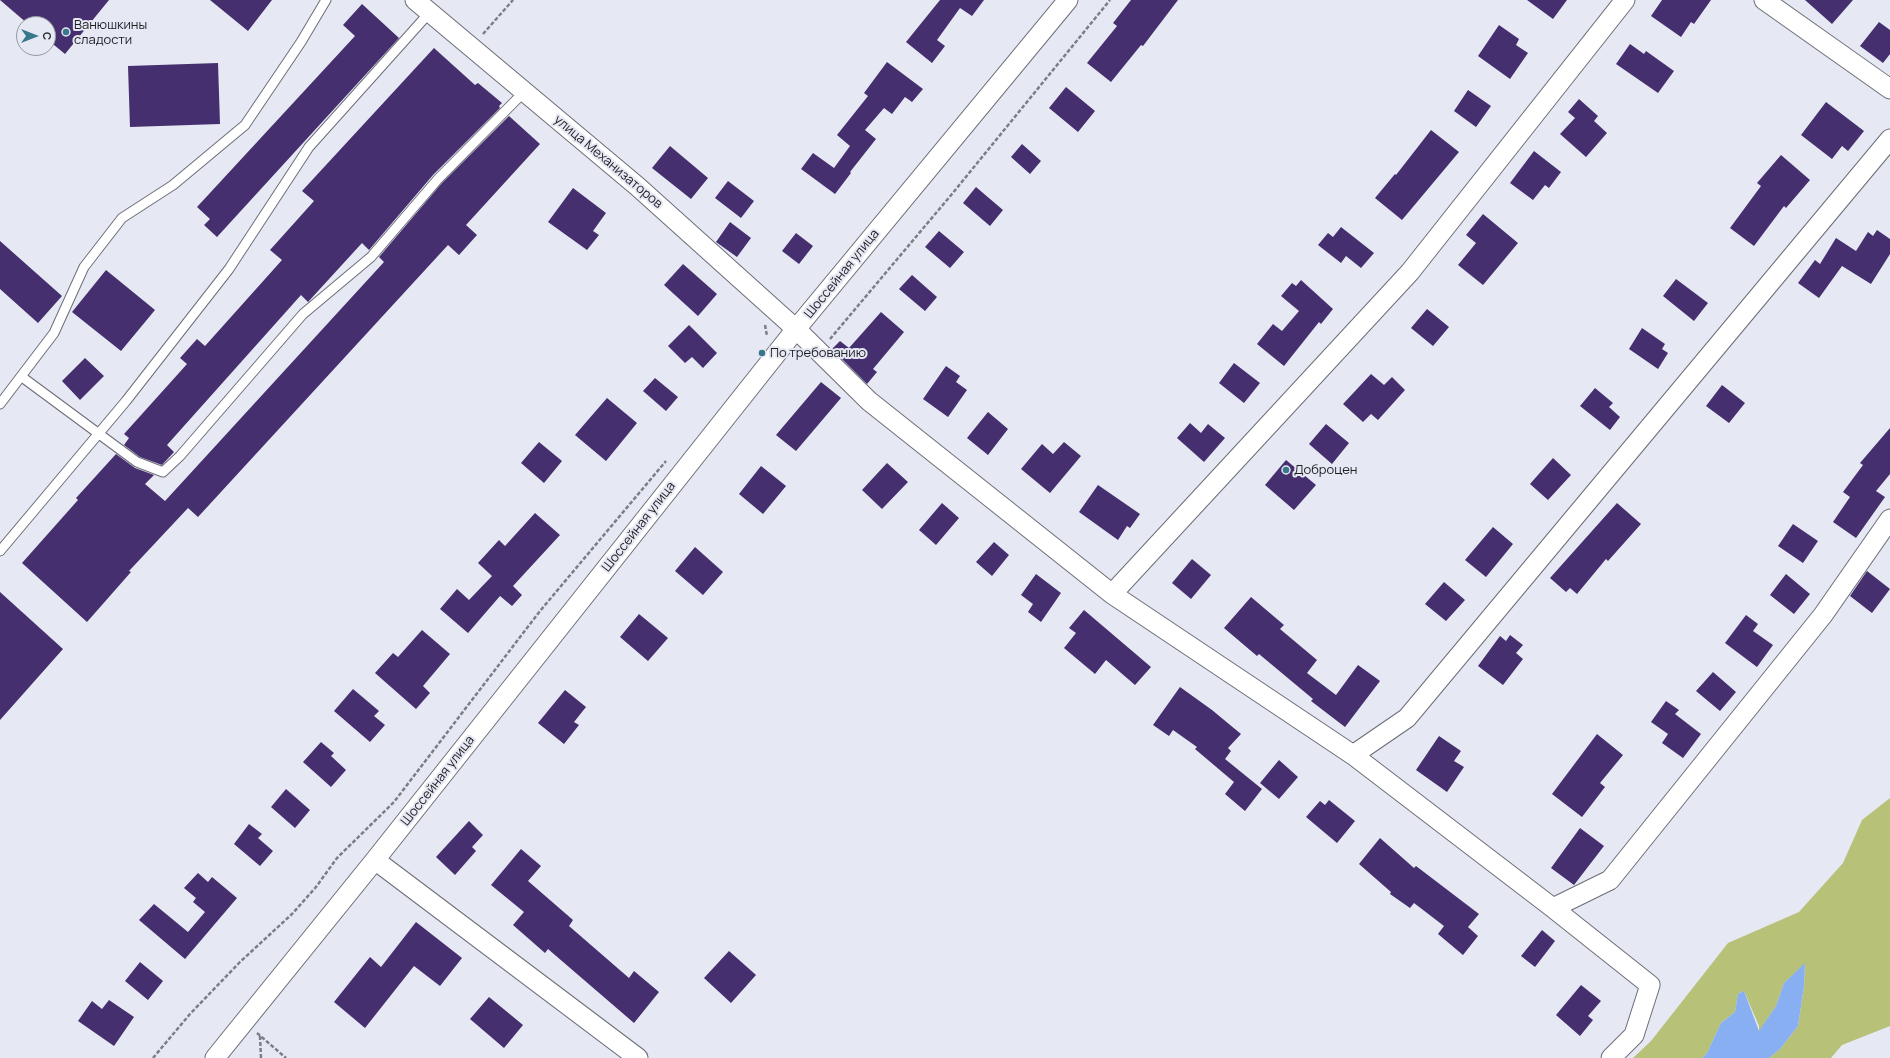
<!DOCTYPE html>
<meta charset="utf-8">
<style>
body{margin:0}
#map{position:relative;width:1890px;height:1058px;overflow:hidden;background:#e6e8f3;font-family:Manrope,sans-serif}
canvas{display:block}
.north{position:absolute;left:16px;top:16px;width:40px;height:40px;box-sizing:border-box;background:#e6e8f3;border:1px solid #9698a0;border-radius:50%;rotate:90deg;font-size:11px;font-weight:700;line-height:16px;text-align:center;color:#1e1f23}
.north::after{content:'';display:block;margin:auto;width:14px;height:18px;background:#39778d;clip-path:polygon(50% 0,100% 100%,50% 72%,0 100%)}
</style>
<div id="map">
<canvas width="1890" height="1058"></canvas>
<div class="north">С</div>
</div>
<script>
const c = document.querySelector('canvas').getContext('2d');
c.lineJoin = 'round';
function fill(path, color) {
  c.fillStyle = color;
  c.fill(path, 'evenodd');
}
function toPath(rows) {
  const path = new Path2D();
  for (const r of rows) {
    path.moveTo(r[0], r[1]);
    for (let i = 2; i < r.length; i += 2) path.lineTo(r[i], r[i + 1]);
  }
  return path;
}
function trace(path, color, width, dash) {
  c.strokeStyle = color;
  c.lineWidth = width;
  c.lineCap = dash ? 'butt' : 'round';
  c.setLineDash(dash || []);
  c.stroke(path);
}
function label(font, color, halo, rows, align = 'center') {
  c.font = font + ' Manrope,sans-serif';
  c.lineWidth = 4;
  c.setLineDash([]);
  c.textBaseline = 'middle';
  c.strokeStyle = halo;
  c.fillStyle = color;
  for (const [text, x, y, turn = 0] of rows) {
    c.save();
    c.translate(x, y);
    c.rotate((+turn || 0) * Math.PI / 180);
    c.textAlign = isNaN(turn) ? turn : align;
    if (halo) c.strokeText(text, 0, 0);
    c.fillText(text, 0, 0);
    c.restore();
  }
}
fill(toPath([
 [1890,798,1890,1026,1842,1045,1831,1058,1769,1058,1780,1049,1798,1026,1804,986,1805,964,1784,983,1776,1006,1759,1032,1759,1026,1744,991,1738,994,1735,1012,1721,1023,1707,1053,1702,1058,1633,1058,1651,1041,1728,943,1799,912,1843,863,1862,820]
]), '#b7c278');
fill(toPath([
 [1805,963,1804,986,1798,1026,1780,1049,1769,1058,1702,1058,1707,1053,1721,1023,1735,1012,1738,994,1744,991,1759,1031,1776,1006,1784,983]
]), '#87aff1');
fill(toPath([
 [0,0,109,0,65,54,48,40,48,24,28,24],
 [210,0,272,0,248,31],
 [940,0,984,0,972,16,960,8,937,40,945,46,932,63,906,42],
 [1131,0,1178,0,1143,46,1141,45,1111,82,1087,63,1117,26,1113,23],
 [1527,0,1567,0,1553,19],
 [1662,0,1711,0,1694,24,1691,22,1681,37,1651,16],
 [1805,0,1853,0,1832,24],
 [362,4,399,38,217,237,204,225,210,219,197,207,355,36,343,25],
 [1879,22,1890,30,1890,54,1883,63,1860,46],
 [1499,25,1519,39,1516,45,1528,53,1510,79,1478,56],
 [1630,44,1644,54,1646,51,1674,71,1658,93,1616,64],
 [434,48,475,85,478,83,502,103,499,106,500,108,433,175,369,250,362,243,308,302,301,295,167,445,174,452,162,465,140,457,124,445,129,438,124,434,187,364,180,358,197,339,205,346,282,260,270,250,314,201,302,191],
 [887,62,923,89,912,102,905,97,892,114,884,108,865,130,876,139,850,172,851,173,835,194,801,169,813,153,834,168,850,146,837,135,868,96,864,93],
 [218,63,220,124,130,127,128,66],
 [1066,87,1095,111,1078,132,1049,108],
 [1468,90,1491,106,1476,127,1454,111],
 [1579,99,1598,116,1594,121,1607,133,1586,157,1560,134,1575,118,1568,112],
 [1826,102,1864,131,1848,151,1842,146,1832,159,1801,135],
 [509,116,540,144,466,225,477,235,459,255,448,245,198,517,188,508,129,571,131,572,87,622,22,563,78,500,76,498,116,454,135,468,154,475,145,484,165,501,384,262,379,257,442,183],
 [1431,130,1459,152,1402,220,1375,198,1395,174,1396,175],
 [1022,144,1041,161,1030,174,1011,157],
 [670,146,708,178,691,199,652,168],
 [1534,151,1561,172,1549,188,1545,185,1533,200,1510,183],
 [1781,155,1810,180,1786,208,1784,206,1754,246,1730,228,1761,186,1757,183],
 [728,181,754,201,741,218,715,198],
 [976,187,1003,210,990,226,963,203],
 [573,188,606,213,593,231,599,235,587,250,548,222],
 [1483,214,1518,243,1483,285,1458,265,1476,243,1466,235],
 [730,222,751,238,737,257,716,242],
 [1341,227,1374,253,1361,268,1346,256,1341,263,1318,245,1328,233,1333,237],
 [1877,230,1890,239,1890,254,1871,284,1842,266,1819,298,1798,283,1815,260,1820,264,1836,238,1856,251,1868,232,1873,236],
 [939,231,964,252,950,268,925,247],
 [796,233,813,246,799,264,782,251],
 [0,241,62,296,38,323,0,289],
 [683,264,717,294,698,316,664,285],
 [106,270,155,310,121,351,72,312],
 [912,275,937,297,925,311,899,289],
 [1676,279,1708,303,1694,321,1663,296],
 [1301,280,1333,309,1321,324,1319,322,1284,366,1257,344,1273,324,1282,331,1299,311,1281,296,1292,283,1296,286],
 [1427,309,1449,327,1433,346,1411,328],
 [881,312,904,332,873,369,877,372,867,384,832,349,840,341,849,348],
 [689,325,717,353,703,368,692,357,685,363,668,346],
 [1642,328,1665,344,1662,349,1668,353,1658,369,1629,349],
 [85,358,104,376,80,400,62,381],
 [1234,363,1260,383,1244,403,1219,383],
 [946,366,960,376,956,382,967,390,948,417,923,399],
 [1371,374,1384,385,1392,377,1405,390,1378,420,1371,414,1363,422,1343,404],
 [655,378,678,397,666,411,643,391],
 [821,382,841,398,796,451,776,435],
 [1722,385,1745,403,1729,423,1706,406],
 [1595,388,1613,403,1609,407,1620,417,1610,430,1580,406],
 [607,398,637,423,606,461,575,435],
 [988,412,1008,429,988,455,967,438],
 [1190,423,1201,433,1208,424,1225,438,1204,462,1177,438],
 [1326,424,1349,443,1332,464,1309,444],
 [1890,428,1890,474,1876,491,1885,497,1856,538,1833,522,1850,497,1843,492,1863,465,1860,463],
 [539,442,562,461,544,483,521,463],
 [1064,442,1081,456,1050,493,1021,469,1042,444,1053,454],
 [1553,458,1571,475,1548,500,1530,484],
 [1286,460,1316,485,1294,510,1265,485],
 [887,463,908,482,882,509,862,490],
 [761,466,786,486,763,514,739,494],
 [1098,485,1140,514,1130,528,1127,526,1118,540,1079,512],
 [942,503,959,518,936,545,919,530],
 [1617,503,1641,524,1608,561,1606,559,1577,594,1570,588,1566,592,1550,578],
 [535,513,560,535,513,586,522,595,512,606,500,596,468,633,440,609,457,589,469,600,492,576,478,563,499,540,505,546],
 [1793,524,1818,541,1803,563,1778,546],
 [1493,527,1513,544,1486,577,1465,560],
 [994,542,1009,555,992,576,976,562],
 [695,547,723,572,703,595,675,571],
 [1192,559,1211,575,1191,599,1172,583],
 [1867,571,1890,589,1872,613,1850,596],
 [1036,574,1061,593,1041,622,1028,612,1033,604,1021,595],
 [1786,574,1810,594,1794,614,1770,595],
 [1444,582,1465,600,1446,621,1425,604],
 [0,592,63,649,0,720],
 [1251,597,1284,625,1280,629,1317,660,1307,673,1336,695,1358,665,1380,681,1345,727,1311,701,1313,699,1259,654,1257,656,1224,628],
 [1084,610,1151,667,1135,685,1106,660,1095,674,1064,648,1076,633,1069,628],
 [639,614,668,638,648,661,620,637],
 [1746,615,1758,624,1753,631,1773,645,1757,667,1725,643],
 [422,630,450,654,423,686,430,693,416,709,375,673,393,653,398,657],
 [1510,635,1523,645,1516,653,1523,659,1503,685,1478,666,1500,636,1506,641],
 [1713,672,1736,692,1720,711,1696,691],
 [1180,687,1212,710,1241,734,1228,748,1231,751,1225,759,1262,789,1245,811,1225,794,1234,782,1195,749,1197,747,1173,730,1169,736,1153,725],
 [353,689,379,711,374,716,385,725,370,742,334,711],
 [565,690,586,707,574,722,579,725,564,744,538,723],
 [1666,701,1679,710,1675,714,1701,734,1683,758,1662,743,1668,734,1651,722],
 [1597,734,1623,755,1600,783,1605,787,1582,817,1552,794],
 [1439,736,1461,751,1454,761,1464,767,1447,792,1416,770],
 [321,742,334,753,331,756,346,770,331,787,303,762],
 [1279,760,1298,777,1279,799,1260,783],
 [286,789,310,810,295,828,271,807],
 [1329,800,1355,821,1337,843,1306,817,1320,801,1325,805],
 [469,821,483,835,472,847,476,851,455,875,436,857],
 [249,824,262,834,258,838,273,851,260,866,234,844],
 [1580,828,1604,846,1574,885,1551,868],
 [1380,838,1414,868,1416,866,1479,914,1468,927,1478,936,1463,955,1438,934,1444,926,1414,903,1410,908,1390,894,1391,892,1359,864],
 [521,849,541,866,528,881,573,920,569,926,629,978,634,971,659,992,634,1023,548,949,545,953,513,925,524,912,491,885],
 [198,873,208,882,212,877,237,898,185,959,139,920,154,904,188,932,205,912,193,902,196,898,184,888],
 [416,922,462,958,440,986,414,966,365,1028,334,1002,370,957,381,967],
 [1542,930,1555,941,1535,967,1521,956],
 [729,951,756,975,731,1003,704,978],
 [140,962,163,981,148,1000,125,981],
 [1581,985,1601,1001,1588,1016,1593,1020,1580,1036,1556,1015],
 [489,997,523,1025,504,1048,470,1019],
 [109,1000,134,1017,114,1046,78,1021,92,1001,102,1009]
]), '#452f6e');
const service = toPath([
 [22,377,137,462,163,472,180,456,303,314,371,257,438,179,524,92],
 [0,404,54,333,84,267,122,218,173,185,245,125,301,42,326,0],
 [0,551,126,401,229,269,309,147,430,12]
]);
const minor = toPath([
 [415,0,637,186,796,329,869,401,1112,594,1353,755,1553,908,1650,985,1634,1035,1611,1058],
 [1764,0,1890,89],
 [1112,594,1410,272,1625,0],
 [1353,755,1407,718,1890,139],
 [375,860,638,1058],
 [1553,908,1610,880,1823,615,1890,519],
 [215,1058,375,860,796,329,1068,0]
]);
trace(service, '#6c6e77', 11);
trace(minor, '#6c6e77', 21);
trace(toPath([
 [483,34,513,0],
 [765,325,767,336],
 [830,339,952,194,1110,0],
 [257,1033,286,1058],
 [260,1036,261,1058],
 [153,1058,190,1014,240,962,292,914,316,887,337,858,394,802,540,611,666,461]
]), '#7c7e85', 2.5, [4, 2]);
trace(service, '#fff', 9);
trace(minor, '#fff', 19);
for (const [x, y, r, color] of [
 [66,32,4,"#39778d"],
 [762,353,4,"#39778d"],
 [1286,470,4,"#39778d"]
]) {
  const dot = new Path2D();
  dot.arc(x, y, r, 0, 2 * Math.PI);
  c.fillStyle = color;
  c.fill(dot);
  trace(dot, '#e6e8f3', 1.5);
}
label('13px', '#1e1f23', '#e6e8f3', [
 ["Ванюшкины",74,25],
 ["сладости",74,40],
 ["По требованию",770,353],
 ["Доброцен",1294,470]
], 'left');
label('13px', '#1e1f23', '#e6e8f3', [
 ["улица Механизаторов",608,162,40],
 ["Шоссейная улица",842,274,-51],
 ["Шоссейная улица",639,527,-52],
 ["Шоссейная улица",438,781,-52]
]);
</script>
